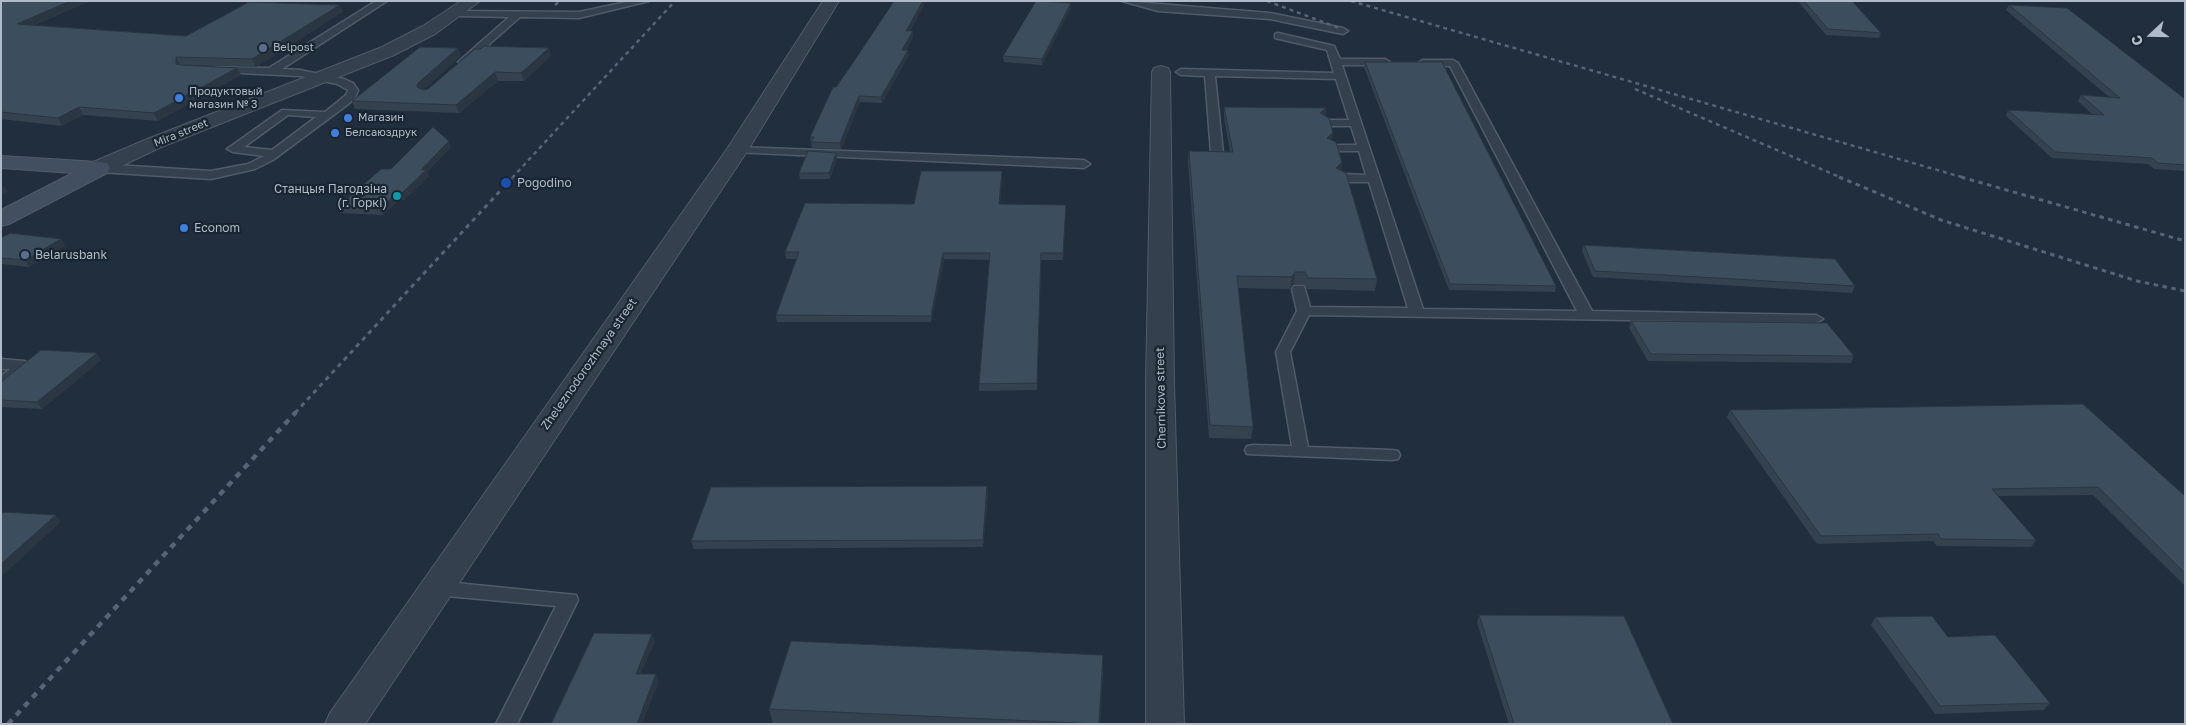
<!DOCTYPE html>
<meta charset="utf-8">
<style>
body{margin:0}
#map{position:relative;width:2186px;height:725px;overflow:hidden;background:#202e3e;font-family:"Golos Text",sans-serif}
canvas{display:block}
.frame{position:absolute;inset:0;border:2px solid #b0bbc9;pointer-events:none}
.north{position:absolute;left:2126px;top:10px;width:50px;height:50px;-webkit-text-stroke:4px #1a2532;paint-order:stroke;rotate:249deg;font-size:14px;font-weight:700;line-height:20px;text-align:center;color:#b0bbc9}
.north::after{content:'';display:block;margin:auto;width:18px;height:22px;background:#b0bbc9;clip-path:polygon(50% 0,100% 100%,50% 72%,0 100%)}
</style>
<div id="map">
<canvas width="2186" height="725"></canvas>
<div class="frame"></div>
<div class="north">С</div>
</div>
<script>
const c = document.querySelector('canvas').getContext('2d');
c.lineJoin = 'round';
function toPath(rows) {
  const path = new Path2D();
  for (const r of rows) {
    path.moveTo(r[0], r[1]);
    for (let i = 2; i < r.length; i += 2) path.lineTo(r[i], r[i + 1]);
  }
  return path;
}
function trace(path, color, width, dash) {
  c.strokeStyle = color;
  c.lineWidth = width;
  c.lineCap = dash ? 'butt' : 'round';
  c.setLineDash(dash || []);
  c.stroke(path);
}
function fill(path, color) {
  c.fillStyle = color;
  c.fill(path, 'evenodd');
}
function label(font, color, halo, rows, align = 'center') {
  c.font = font + ' "Golos Text",sans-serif';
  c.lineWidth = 4.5;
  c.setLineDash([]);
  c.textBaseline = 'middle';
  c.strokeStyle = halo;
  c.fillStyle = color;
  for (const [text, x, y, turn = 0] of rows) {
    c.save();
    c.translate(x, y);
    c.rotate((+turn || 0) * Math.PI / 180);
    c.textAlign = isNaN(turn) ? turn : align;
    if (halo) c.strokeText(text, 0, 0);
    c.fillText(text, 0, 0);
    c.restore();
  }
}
const lane = toPath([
 [376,1,387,1,282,69,300,70,344,79,353,83,358,90,355,98,347,105,273,160,255,169,211,179,99,172,93,168,99,164,211,171,248,164,264,156,233,152,227,149,282,110,325,112,346,95,348,90,337,84,300,76,219,72,214,69,215,67,269,68,376,1],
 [288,115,316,117,272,150,244,147,288,115],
 [631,1,649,1,579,18,520,17,467,64,463,65,458,62,509,17,457,16,452,13,454,11,579,12,631,1],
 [1122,1,1270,13,1343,28,1348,31,1343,34,1270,19,1158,11,1122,1],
 [1278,33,1334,46,1340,59,1385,59,1390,62,1385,65,1342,65,1423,309,1577,311,1450,66,1423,66,1418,63,1423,60,1453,60,1458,63,1592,311,1816,315,1823,319,1816,323,1309,315,1290,352,1308,447,1392,450,1398,451,1400,455,1398,459,1392,460,1247,454,1245,450,1247,446,1253,445,1292,446,1276,352,1297,311,1292,289,1294,286,1304,286,1310,307,1408,308,1369,182,1342,182,1336,178,1342,174,1366,175,1359,151,1333,151,1327,148,1333,145,1357,145,1351,126,1326,126,1320,123,1326,120,1349,120,1336,79,1215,76,1223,153,1217,156,1211,153,1205,76,1181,75,1176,72,1181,69,1334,73,1327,50,1275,38,1275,34,1278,33],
 [737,147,1084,160,1090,164,1084,168,733,152,731,150,737,147],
 [1,359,24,361,29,363,32,366,6,387,1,389,1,376,10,369,1,369,1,359],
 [436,581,576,595,578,600,517,724,496,724,556,606,436,595,429,593,427,588,429,583,436,581]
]);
const street = toPath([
 [461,1,480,1,435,34,394,55,159,148,107,173,99,174,91,173,88,168,91,163,145,140,382,47,423,26,461,1],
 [823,1,839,1,748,150,365,724,325,724,330,713,727,149,823,1],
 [1161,66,1168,68,1170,72,1174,383,1184,724,1146,724,1146,383,1152,72,1154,68,1161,66]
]);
const secondary = toPath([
 [1,156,99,162,107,163,110,168,107,173,9,224,1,226,1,210,73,173,1,168,1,156]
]);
trace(lane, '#505b68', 3);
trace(street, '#505b68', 2);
trace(secondary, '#505b68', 2);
fill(lane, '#34404e');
fill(street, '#34404e');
fill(secondary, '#424f61');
trace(toPath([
 [1267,1,1339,28],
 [1351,1,1965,178],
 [555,5,560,1],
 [1635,89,1842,178],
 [512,178,675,1]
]), '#566475', 2.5, [4, 4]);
trace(toPath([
 [1839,177,1941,220,2137,281,2185,291],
 [1961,177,2185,241],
 [295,413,513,177]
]), '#566475', 3, [4.5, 4.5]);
trace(toPath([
 [8,724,296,412]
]), '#566475', 4.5, [6, 6]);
fill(toPath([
 [1,1,90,1,35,25,186,36,343,12,256,67,180,65,237,68,241,75,158,121,83,115,62,126,1,119],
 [1798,1,1852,1,1881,33,1879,38,1826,35],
 [1071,3,1071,8,1042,65,1004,62,1003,56],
 [924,5,910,31,913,36,906,50,909,55,882,103,860,102,841,149,812,148,810,137],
 [2009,5,2185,99,2185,171,2154,169,2148,164,2052,158,2006,116,2008,110,2093,115,2078,101,2081,95,2109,97,2006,10],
 [458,48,461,56,423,90,549,48,551,56,524,81,498,81,459,113,355,109,352,101],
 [1365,62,1556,286,1555,292,1449,290,1364,67],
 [1224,107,1326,108,1325,116,1332,141,1342,162,1341,171,1377,279,1375,291,1307,289,1304,284,1294,284,1290,289,1238,288,1253,427,1251,439,1209,438,1188,162,1189,151,1230,152,1224,117],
 [451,147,427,172,429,176,404,200,399,200,383,215,341,213,338,207,391,169],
 [837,159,830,179,800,179,799,173],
 [1002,177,1000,204,1066,205,1063,260,1041,260,1037,390,979,391,979,384,990,260,944,259,931,322,777,322,776,315,797,259,786,259,785,252,914,204],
 [1,238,61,239,65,246,29,267,1,264],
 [1584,245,1855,286,1852,293,1593,277,1582,251],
 [1631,321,1854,356,1851,363,1648,361,1629,328],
 [101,360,42,409,1,407,1,382],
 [1730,410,2185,496,2185,586,2093,495,1998,496,2036,540,2031,547,1937,546,1933,541,1817,544,1727,417],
 [988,493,983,547,694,549,691,541],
 [1479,615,1673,724,1509,724,1477,623],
 [1875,617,1948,637,2050,703,2044,710,1935,714,1871,625],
 [1103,670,1100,724,773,724,769,709]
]), '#344250');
fill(toPath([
 [70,1,90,1,21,31,17,24],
 [923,1,924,1,924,5,907,36,906,31],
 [1071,3,1071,8,1042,65,1042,59],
 [340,5,343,12,256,67,252,59],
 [913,31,913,36,903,55,902,50],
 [458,48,461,56,420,93,417,87,417,84],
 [549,48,551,56,524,81,521,73],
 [908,50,909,55,882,103,881,97],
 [176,57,180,65,176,64],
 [237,68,241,75,158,121,154,113],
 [495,72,498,81,459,113,456,105],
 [859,96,860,102,841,149,840,143],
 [79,107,83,115,62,126,58,118],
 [1326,108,1325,118,1320,113],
 [1333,133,1332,143,1327,138],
 [449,141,451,147,427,172,429,176,404,200,401,194,421,170],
 [836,153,837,159,830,179,829,173],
 [1342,162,1341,173,1336,168],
 [1002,171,1002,177,999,211,999,204],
 [4,186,8,192,1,195,1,187],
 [396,194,399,200,383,215,381,208],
 [61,239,65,246,29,267,25,260],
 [943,253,944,259,931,322,931,316],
 [1295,272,1294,284,1290,289,1292,277],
 [97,353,101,360,42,409,37,402],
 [987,486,988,493,983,547,983,540],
 [56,515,61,522,1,577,1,564],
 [652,634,655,642,638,681,636,674],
 [1103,655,1100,724,1099,724],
 [656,674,659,682,642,724,637,724]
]), '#2a3641');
const building = toPath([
 [1,1,70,1,17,24,186,36,249,2,340,5,252,59,176,57,176,64,181,65,237,68,154,113,79,107,58,118,1,112,1,1],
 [894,1,923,1,906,31,913,31,902,50,908,50,881,97,859,96,840,143,811,142,814,137,810,137,833,87,836,87,848,70,894,1],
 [1036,1,1071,3,1042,59,1003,56,1036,1],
 [1804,1,1852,1,1881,33,1828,29,1804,1],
 [2009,5,2067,8,2185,99,2185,165,2158,163,2152,158,2055,152,2008,110,2104,115,2081,95,2120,98,2009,5],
 [484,46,549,48,521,73,495,72,456,105,352,101,420,47,458,48,417,84,417,87,423,90,428,89,475,49,481,49,484,46],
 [1365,62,1442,62,1556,286,1450,284,1365,62],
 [1224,107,1326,108,1320,113,1329,118,1333,133,1327,138,1336,142,1342,162,1336,168,1346,173,1377,279,1308,278,1305,272,1295,272,1292,277,1237,276,1253,427,1210,425,1189,151,1233,152,1224,107],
 [433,127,449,141,421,170,426,170,401,194,396,194,381,208,338,207,381,169,391,169,433,127],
 [808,151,836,153,829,173,799,173,808,151],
 [921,171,1002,171,999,204,1066,205,1063,253,1041,253,1037,383,979,384,990,253,943,253,931,316,776,315,799,252,785,252,805,203,914,204,921,171],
 [10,233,61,239,25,260,1,258,1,238,10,233],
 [1584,245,1835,259,1855,286,1595,271,1584,245],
 [1631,321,1827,323,1854,356,1651,354,1631,321],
 [41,350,97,353,37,402,1,400,1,382,41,350],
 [2083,404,2185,496,2185,573,2098,487,1992,489,2036,540,1941,539,1938,534,1821,536,1730,410,2083,404],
 [987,486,983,540,691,541,711,487,987,486],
 [4,512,56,515,1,564,1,514,4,512],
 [1479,615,1624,616,1673,724,1514,724,1479,615],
 [1932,616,1948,637,1995,635,2050,703,1940,706,1875,617,1932,616],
 [594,633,652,634,636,674,656,674,637,724,551,724,594,633],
 [791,641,1103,655,1099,724,769,709,791,641]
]);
fill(building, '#3c4d5d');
trace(building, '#2a3641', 1);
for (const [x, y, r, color] of [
 [263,48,5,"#5c6f8a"],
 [179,98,5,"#3f7fe0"],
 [348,118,5,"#3f7fe0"],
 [335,133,5,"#3f7fe0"],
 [506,183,6,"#1a4fb4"],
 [397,196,5,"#0f9aa8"],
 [184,228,5,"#3f7fe0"],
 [25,255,5,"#5c6f8a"]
]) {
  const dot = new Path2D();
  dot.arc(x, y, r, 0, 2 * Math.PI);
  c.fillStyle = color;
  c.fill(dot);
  trace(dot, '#1a2532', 2);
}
label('11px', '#b0bbc9', '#1a2532', [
 ["Belpost",273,48],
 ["Продуктовый",189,92],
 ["магазин № 3",189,105],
 ["Магазин",358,118],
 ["Белсаюздрук",345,133]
], 'left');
label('11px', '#b0bbc9', '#1a2532', [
 ["Mira street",181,133,-22]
]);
label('12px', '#b0bbc9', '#1a2532', [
 ["Pogodino",517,183],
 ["Станцыя Пагодзіна",387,189,"right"],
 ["(г. Горкі)",387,203,"right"],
 ["Econom",194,228],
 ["Belarusbank",35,255]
], 'left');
label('12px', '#b0bbc9', '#1a2532', [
 ["Zheleznodorozhnaya street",589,364,-55],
 ["Chernikova street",1161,398,-91]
]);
</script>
